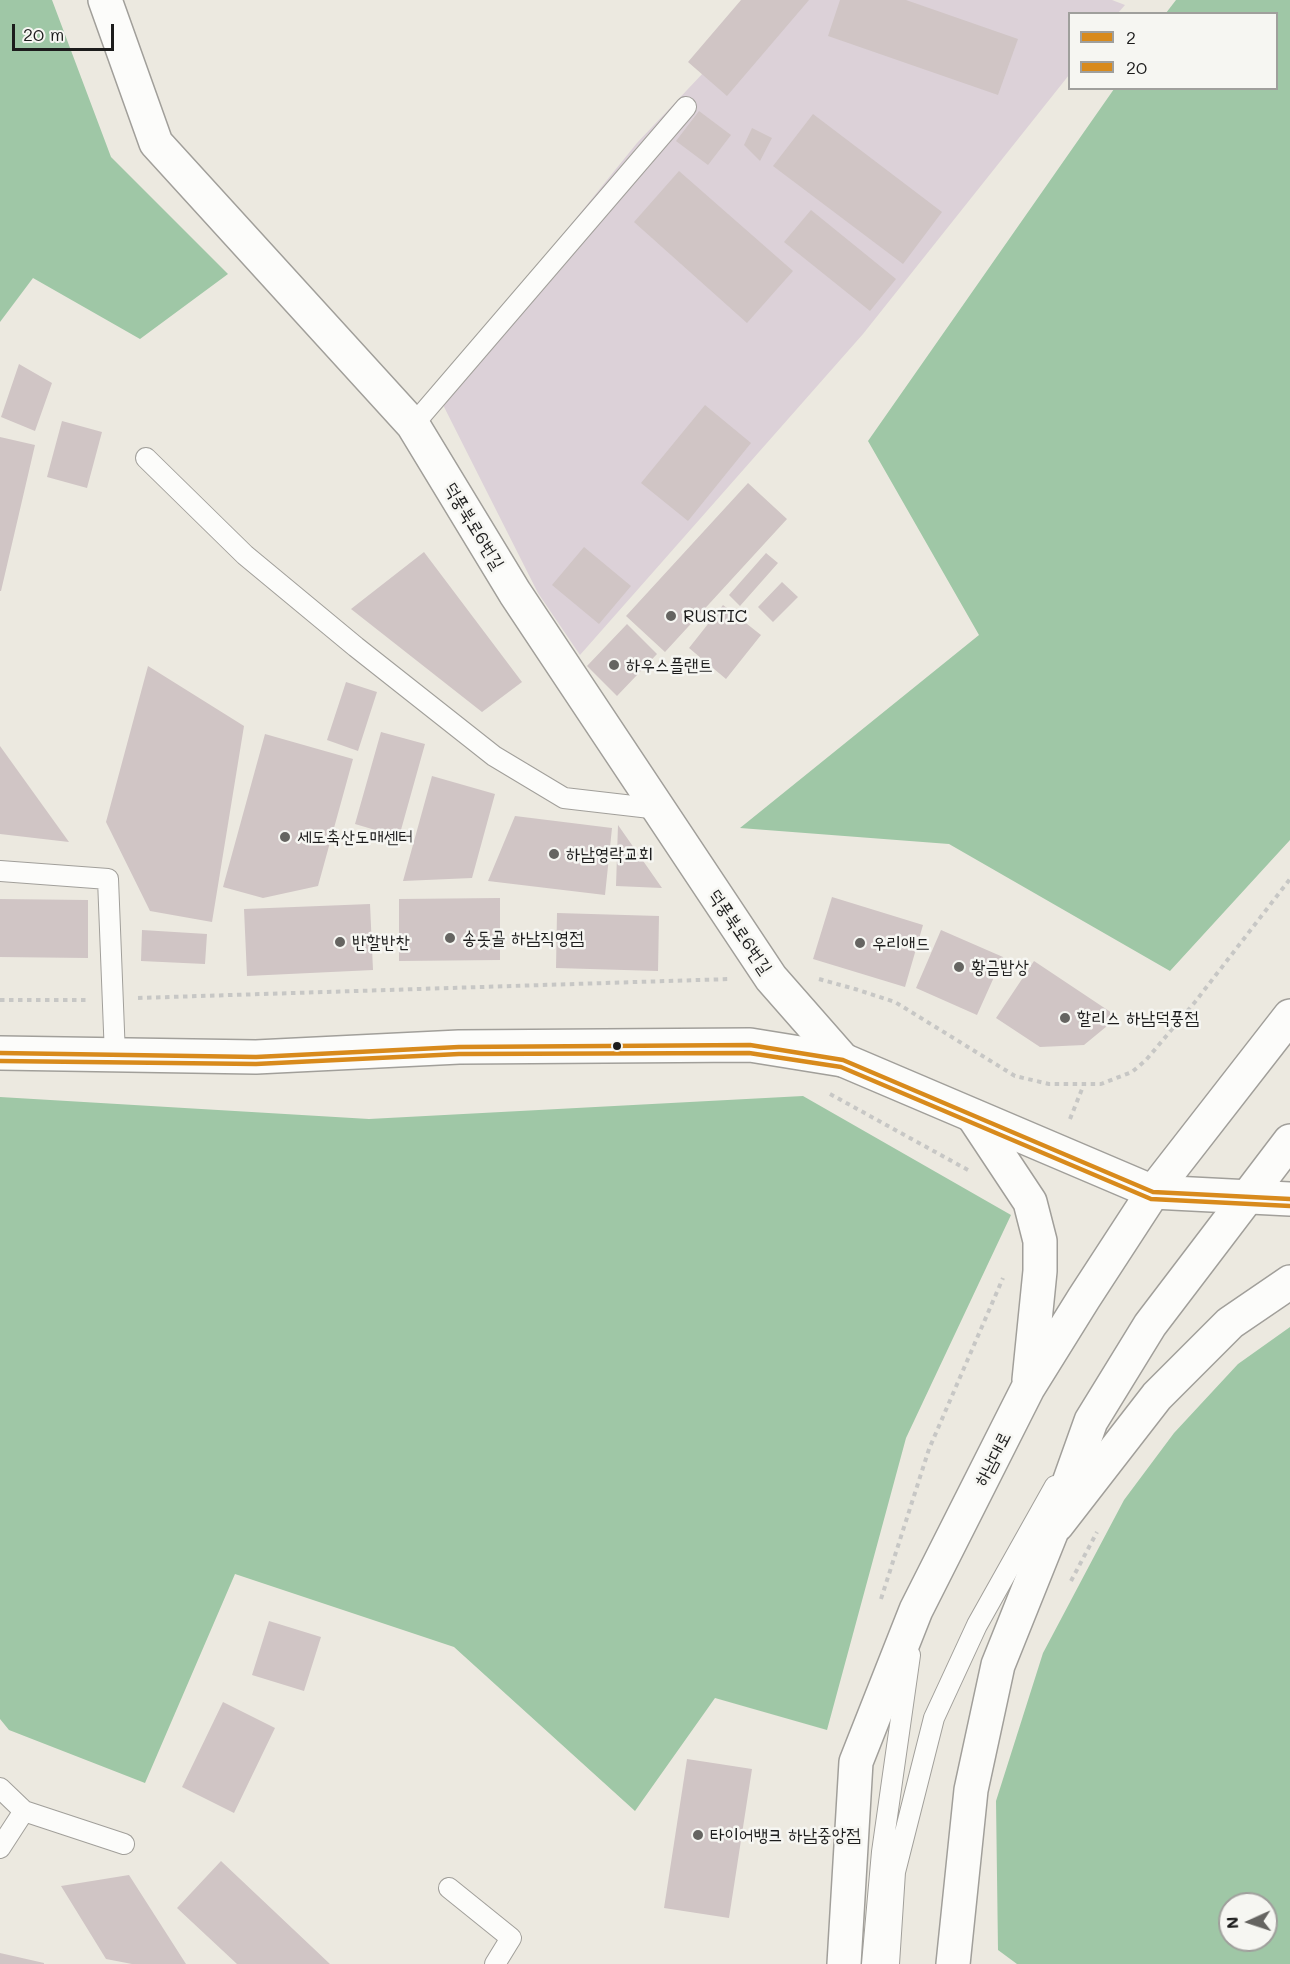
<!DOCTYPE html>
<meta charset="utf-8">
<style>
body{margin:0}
#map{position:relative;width:1290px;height:1964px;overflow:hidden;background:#ece9e0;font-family:Mali,sans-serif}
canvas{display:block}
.legend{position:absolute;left:1068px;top:12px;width:210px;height:78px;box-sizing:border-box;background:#f6f6f2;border:2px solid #9f9f9c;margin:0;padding:8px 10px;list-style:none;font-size:18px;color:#1c1c1c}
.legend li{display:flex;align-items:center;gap:12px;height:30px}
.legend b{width:30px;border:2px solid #9f9f9c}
.north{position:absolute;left:1218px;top:1892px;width:60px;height:60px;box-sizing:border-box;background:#f6f6f2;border:2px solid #9f9f9c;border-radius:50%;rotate:267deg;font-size:16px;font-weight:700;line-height:24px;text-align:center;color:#1c1c1c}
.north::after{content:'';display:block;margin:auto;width:21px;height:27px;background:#656461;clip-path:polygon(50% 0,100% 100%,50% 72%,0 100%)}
.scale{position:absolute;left:12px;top:24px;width:102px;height:27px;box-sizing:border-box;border:3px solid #1c1c1c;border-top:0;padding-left:8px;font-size:18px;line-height:21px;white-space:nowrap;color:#1c1c1c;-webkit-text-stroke:4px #f6f6f2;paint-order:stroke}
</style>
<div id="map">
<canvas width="1290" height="1964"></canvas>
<ul class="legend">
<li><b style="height:8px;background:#d88a1c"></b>2</li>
<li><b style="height:8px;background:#d88a1c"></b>20</li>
</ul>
<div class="north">N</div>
<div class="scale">20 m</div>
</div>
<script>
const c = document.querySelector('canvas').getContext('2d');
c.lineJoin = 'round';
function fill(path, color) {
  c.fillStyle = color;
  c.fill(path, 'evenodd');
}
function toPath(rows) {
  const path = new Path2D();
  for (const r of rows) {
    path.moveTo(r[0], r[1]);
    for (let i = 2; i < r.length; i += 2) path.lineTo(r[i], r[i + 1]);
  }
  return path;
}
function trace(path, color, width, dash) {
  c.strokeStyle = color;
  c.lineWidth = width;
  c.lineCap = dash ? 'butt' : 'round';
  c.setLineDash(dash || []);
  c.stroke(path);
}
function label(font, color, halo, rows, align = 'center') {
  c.font = font + ' Mali,"Poor Story",sans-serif';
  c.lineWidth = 5;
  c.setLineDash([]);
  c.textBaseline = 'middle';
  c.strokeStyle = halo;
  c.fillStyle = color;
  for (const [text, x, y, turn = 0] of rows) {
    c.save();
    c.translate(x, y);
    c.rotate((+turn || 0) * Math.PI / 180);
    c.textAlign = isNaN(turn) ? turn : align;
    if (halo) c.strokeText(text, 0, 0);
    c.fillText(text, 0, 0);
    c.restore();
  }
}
fill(toPath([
 [772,0,1112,0,1125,5,1118,13,1070,14,1069,75,863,334,580,655,538,593,436,391,637,143]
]), '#dcd1d8');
fill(toPath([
 [0,0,52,0,111,157,228,274,140,339,33,278,0,322],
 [1176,0,1290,0,1290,840,1170,971,949,844,740,828,979,635,868,441,1114,89,1276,88,1276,14,1166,13],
 [803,1096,1011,1215,906,1438,827,1730,715,1698,635,1811,454,1647,235,1574,145,1783,9,1730,0,1719,0,1097,369,1119],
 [1290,1327,1290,1964,1017,1964,998,1950,996,1801,1043,1653,1124,1500,1174,1433,1238,1364],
 [1230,1904,1266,1904,1266,1940,1230,1940]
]), '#9fc7a6');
fill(toPath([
 [741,0,809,0,727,96,688,62],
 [840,0,906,0,1018,39,998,95,828,36],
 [699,111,731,135,708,165,676,141],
 [813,114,942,212,903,264,773,166],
 [752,128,772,138,760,161,744,145],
 [679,171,793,271,747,323,634,222],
 [811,210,896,279,870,311,784,242],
 [19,364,52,383,35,431,1,417],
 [705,405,751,443,688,521,641,483],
 [62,421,102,432,87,488,47,477],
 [0,437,35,445,1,591,0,591],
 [748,483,787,519,665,652,626,616],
 [584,547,631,586,599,624,552,585],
 [424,552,522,682,482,712,351,609],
 [766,553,778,563,740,606,729,595],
 [782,582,798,597,773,622,758,607],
 [723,605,761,635,726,679,689,648],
 [627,624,657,654,617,696,587,666],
 [148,666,244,726,212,922,150,911,106,822],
 [346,682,377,692,358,751,327,740],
 [381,732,425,744,399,837,355,824],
 [265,734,353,759,318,886,263,898,223,887],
 [0,746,69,842,0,834],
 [432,776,495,794,472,878,403,881],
 [515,816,612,828,605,895,488,881],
 [618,825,662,888,616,886],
 [832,897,923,925,905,987,813,959],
 [500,898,500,960,399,961,399,899],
 [0,899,88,900,88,958,0,957],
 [370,904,373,970,247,976,244,909],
 [557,913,659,916,658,971,556,968],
 [142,930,207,934,205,964,141,961],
 [941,930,1003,957,977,1015,916,988],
 [1034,961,1118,1017,1084,1045,1040,1047,996,1018],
 [269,1621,321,1637,304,1691,252,1675],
 [223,1702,275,1728,234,1813,182,1787],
 [687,1759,752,1769,729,1918,664,1908],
 [221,1861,330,1964,237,1964,177,1908],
 [129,1875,186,1964,132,1964,106,1959,61,1886],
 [0,1953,44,1963,44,1964,0,1964]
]), '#d0c5c5');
const service = toPath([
 [413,425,686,107],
 [146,458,245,555,356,647,494,756,564,798,659,809],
 [0,871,108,879,115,1056],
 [0,1788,24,1811,0,1848],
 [24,1811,124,1844],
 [449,1888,511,1938,495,1964],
 [872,1964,882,1852,910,1655],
 [889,1964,895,1872,934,1718,977,1625,1055,1486]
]);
const minor = toPath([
 [105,0,156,143,413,425,515,593,771,978,843,1060]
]);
const tertiary = toPath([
 [0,1053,256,1057,459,1047,750,1045,843,1060,1153,1192,1290,1199],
 [1057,1525,1157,1396,1230,1323,1290,1282]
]);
const primary = toPath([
 [973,1116,1030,1202,1040,1241,1040,1271,1029,1380],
 [844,1964,856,1762,916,1610,1028,1388,1084,1298,1153,1192,1290,1016],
 [953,1964,971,1790,998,1665,1051,1533,1091,1421,1150,1325,1290,1141]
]);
trace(service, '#a19f9a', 22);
trace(minor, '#a19f9a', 36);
trace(tertiary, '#a19f9a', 36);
trace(primary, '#a19f9a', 36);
trace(toPath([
 [819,979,855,989,895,1002,1015,1076,1049,1084,1101,1084,1132,1072,1146,1060,1195,1002,1290,879],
 [138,998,730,979],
 [0,1000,86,1000],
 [830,1094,968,1170],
 [1070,1119,1084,1084],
 [1071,1581,1097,1532],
 [881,1599,929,1449,1003,1278]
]), '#c7c7c5', 4, [4.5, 4.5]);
trace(service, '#fcfcfa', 20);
trace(minor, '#fcfcfa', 33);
trace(tertiary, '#fcfcfa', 33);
trace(primary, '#fcfcfa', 33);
trace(toPath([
 [0,1053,256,1057,459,1047,750,1045,843,1060,1153,1192,1290,1199]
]), '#d88a1c', 4.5);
trace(toPath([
 [0,1061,256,1064,459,1054,749,1053,841,1067,1151,1199,1290,1206]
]), '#d88a1c', 4.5);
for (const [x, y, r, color] of [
 [671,616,6,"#656461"],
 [614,665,6,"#656461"],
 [285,837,6,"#656461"],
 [554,854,6,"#656461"],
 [450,938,6,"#656461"],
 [340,942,6,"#656461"],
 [860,943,6,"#656461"],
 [959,967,6,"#656461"],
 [1065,1018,6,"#656461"],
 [617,1046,5,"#1c1c1c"],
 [698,1835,6,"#656461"]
]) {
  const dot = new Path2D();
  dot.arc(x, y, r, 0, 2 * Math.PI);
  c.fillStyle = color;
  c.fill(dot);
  trace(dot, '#f6f6f2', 2);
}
label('18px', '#1c1c1c', '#f6f6f2', [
 ["덕풍북로6번길",474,526,59],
 ["덕풍북로6번길",740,932,56],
 ["하남대로",993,1459,-63]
]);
label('18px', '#1c1c1c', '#f6f6f2', [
 ["RUSTIC",683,616],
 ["하우스플랜트",626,665],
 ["세도축산도매센터",297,837],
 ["하남영락교회",566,854],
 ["송돗골 하남직영점",462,938],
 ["반할반찬",352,942],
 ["우리애드",872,943],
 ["황금밥상",971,967],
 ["할리스 하남덕풍점",1077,1018],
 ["타이어뱅크 하남중앙점",710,1835]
], 'left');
</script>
